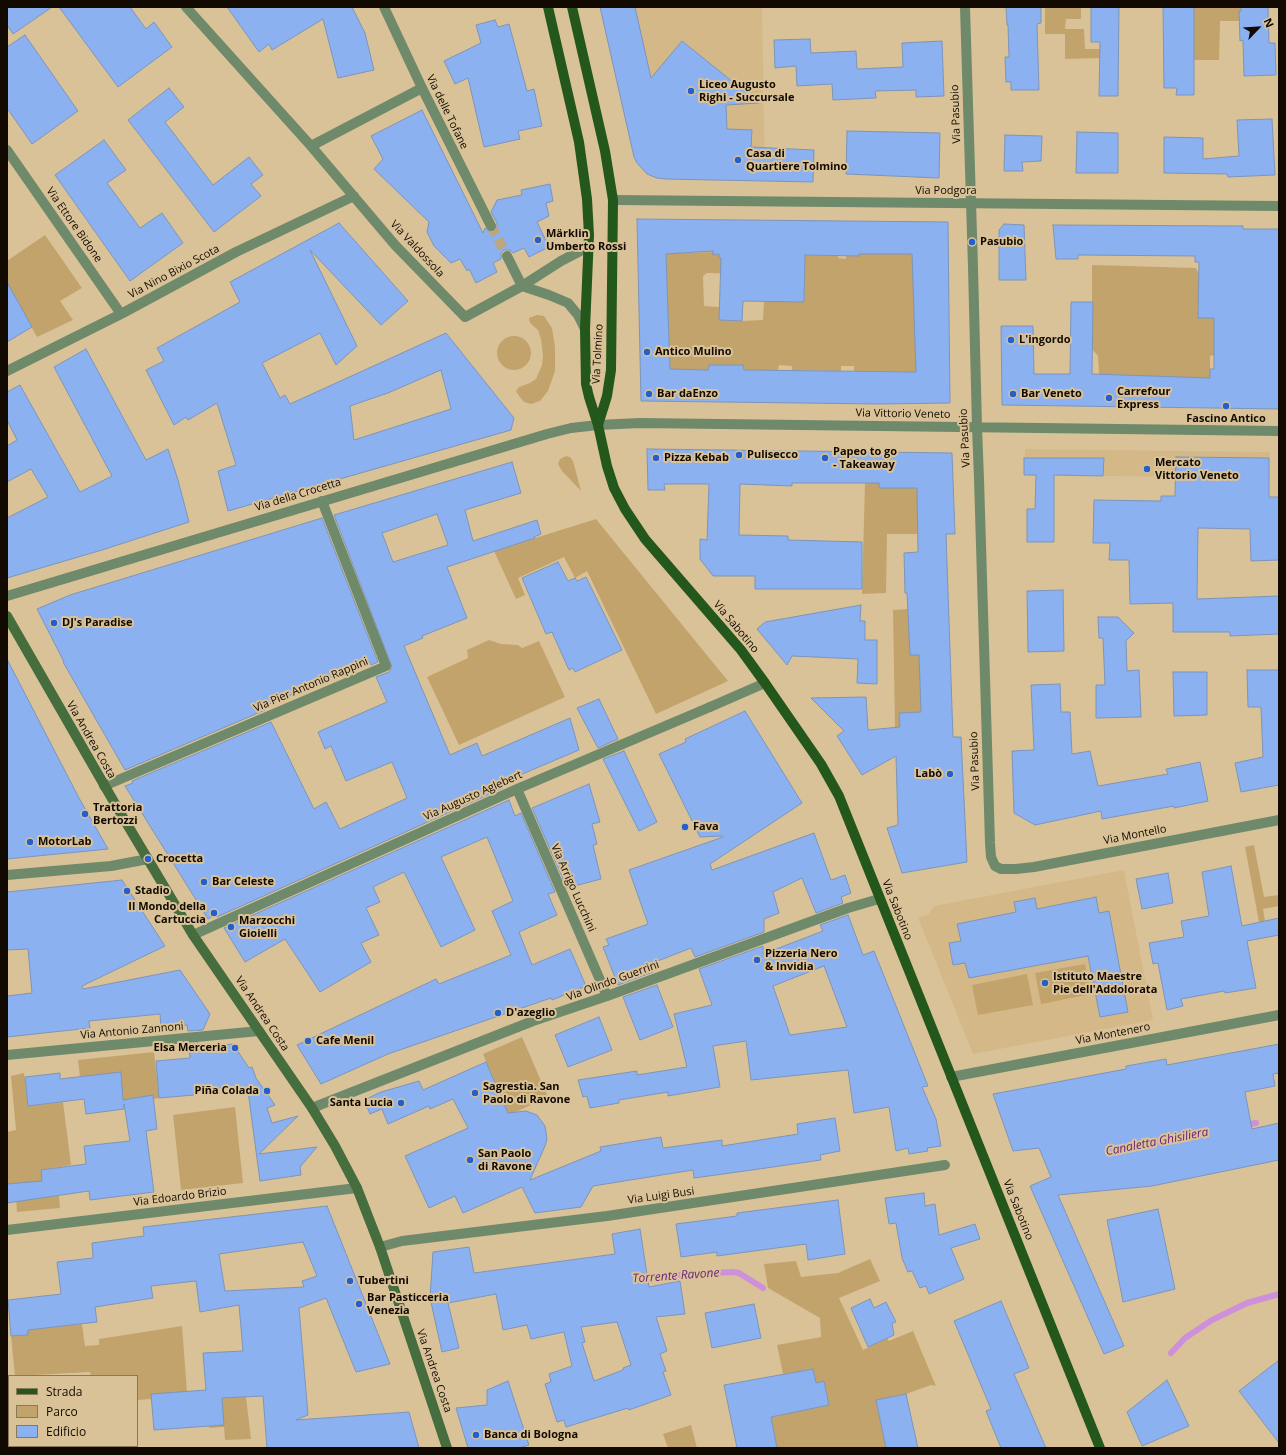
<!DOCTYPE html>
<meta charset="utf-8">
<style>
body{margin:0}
#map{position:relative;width:1286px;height:1455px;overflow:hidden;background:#dac298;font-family:"Open Sans",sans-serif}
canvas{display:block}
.frame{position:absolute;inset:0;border:8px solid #120a00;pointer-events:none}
.legend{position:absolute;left:8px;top:1375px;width:130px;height:72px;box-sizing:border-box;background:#dac298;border:1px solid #8a785b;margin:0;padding:5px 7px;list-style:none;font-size:12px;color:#120a00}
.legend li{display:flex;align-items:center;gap:8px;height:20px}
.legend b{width:20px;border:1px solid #8a785b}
.north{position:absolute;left:1238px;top:8px;width:40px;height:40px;-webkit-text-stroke:3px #dac298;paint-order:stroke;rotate:65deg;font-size:11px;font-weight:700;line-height:16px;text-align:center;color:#120a00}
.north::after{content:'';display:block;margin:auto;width:14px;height:18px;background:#120a00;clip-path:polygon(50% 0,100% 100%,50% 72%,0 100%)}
</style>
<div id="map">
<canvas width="1286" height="1455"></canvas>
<div class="frame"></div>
<ul class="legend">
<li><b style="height:5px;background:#24571b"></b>Strada</li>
<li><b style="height:11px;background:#c3a36c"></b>Parco</li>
<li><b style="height:11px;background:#8bb1f0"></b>Edificio</li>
</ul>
<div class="north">N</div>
</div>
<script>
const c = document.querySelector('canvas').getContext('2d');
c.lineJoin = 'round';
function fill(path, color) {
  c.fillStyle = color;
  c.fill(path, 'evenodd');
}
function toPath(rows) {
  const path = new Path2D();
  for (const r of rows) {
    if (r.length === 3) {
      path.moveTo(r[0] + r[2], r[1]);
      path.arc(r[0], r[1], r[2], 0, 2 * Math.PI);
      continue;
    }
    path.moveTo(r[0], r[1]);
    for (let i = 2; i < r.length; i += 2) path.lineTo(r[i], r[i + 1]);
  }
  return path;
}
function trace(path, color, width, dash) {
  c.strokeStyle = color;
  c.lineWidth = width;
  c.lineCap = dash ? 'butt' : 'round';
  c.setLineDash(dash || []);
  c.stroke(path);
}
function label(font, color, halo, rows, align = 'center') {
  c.font = font + ' "Open Sans",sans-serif';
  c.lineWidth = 4;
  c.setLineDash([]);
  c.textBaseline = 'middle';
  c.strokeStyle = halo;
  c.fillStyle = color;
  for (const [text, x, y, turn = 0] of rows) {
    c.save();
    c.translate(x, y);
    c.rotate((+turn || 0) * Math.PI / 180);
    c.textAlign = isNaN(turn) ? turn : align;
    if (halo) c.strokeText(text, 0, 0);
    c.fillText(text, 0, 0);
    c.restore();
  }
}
fill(toPath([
 [600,7,762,7,765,180,661,179,652,176,642,169,637,163],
 [1025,449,1270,452,1269,478,1024,475],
 [1124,870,1153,1020,973,1054,918,918,929,914,934,906]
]), '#d5b888');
fill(toPath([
 [1045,7,1081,7,1081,19,1066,19,1065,29,1084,29,1085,49,1103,49,1103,58,1065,59,1065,34,1045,34],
 [1194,7,1241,7,1240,21,1220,21,1219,60,1194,60,1194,57,1163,57,1164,31,1194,31],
 [45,235,82,288,60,301,73,320,37,337,18,302,7,307,7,261],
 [666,248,683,253,713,252,713,255,719,254,720,258,730,258,751,274,707,273,703,276,704,306,719,307,720,320,742,321,763,320,764,301,804,302,805,255,838,256,838,258,846,259,846,256,858,256,859,254,913,254,916,372,854,371,854,366,841,366,841,371,792,370,792,366,779,365,778,370,744,370,743,365,709,365,708,370,678,369,670,383],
 [1092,265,1196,268,1199,275,1198,318,1214,318,1214,355,1210,356,1210,378,1099,375,1098,356,1092,349],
 [537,315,544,316,552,328,555,347,555,371,548,391,540,401,531,404,524,402,519,396,516,391,519,387,530,383,536,379,542,365,543,356,541,339,538,330,531,324,529,320,529,318],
 [514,353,17],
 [566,456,570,457,573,461,581,491,562,471,558,464,560,459],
 [865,483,879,483,917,488,917,534,887,534,886,593,862,594],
 [596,519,600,524,728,681,656,714,587,571,575,578,564,557,518,578,525,595,516,599,494,551],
 [908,609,910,655,933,654,934,673,920,673,921,712,899,713,900,727,895,728,893,610],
 [489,640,501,644,518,645,522,648,539,641,565,697,459,745,427,677,468,658,467,650],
 [1254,845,1264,897,1279,895,1279,906,1263,909,1265,921,1259,922,1245,847],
 [1085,964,1091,994,1041,1004,1035,973],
 [1027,974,1033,1005,978,1015,972,985],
 [522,1037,548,1097,509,1115,483,1054],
 [154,1052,159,1098,153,1099,142,1097,123,1100,120,1072,80,1077,78,1060],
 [24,1073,28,1106,63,1102,71,1165,41,1170,45,1197,59,1196,60,1208,17,1212,15,1183,7,1184,7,1132,16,1130,11,1076],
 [235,1107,243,1183,181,1190,173,1115],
 [870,1259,880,1281,839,1298,863,1350,887,1338,889,1341,913,1331,936,1386,931,1385,906,1394,876,1400,886,1448,777,1448,771,1417,829,1405,824,1381,816,1383,813,1369,783,1374,777,1345,821,1337,820,1318,768,1288,764,1264,796,1261,801,1277,838,1273],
 [82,1324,85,1346,99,1345,99,1339,182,1326,187,1392,151,1394,151,1399,137,1400,137,1376,91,1376,90,1372,15,1376,11,1336,28,1335,28,1330],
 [246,1397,251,1439,225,1440,224,1427,209,1428,207,1399],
 [691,1425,697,1448,668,1448,663,1434]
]), '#c3a36c');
trace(toPath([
 [1245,1125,1256,1123],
 [640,1277,732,1272,739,1273,763,1288],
 [1171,1353,1185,1338,1212,1320,1247,1303,1279,1294]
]), '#ce8fdb', 6);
const building = toPath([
 [7,7,52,7,13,34,7,25,7,7],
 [59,7,130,7,146,29,154,22,172,47,118,87,59,7],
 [227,7,352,7,365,33,374,70,338,78,323,19,272,50,269,44,259,52,227,7],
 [600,7,635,7,651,78,682,41,759,103,726,105,727,129,752,130,751,147,814,150,813,182,665,179,657,178,647,174,637,163,634,157,600,7],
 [1006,7,1041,7,1041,23,1037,24,1039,90,1011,90,1011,82,1006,82,1005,57,1009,57,1008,25,1007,25,1006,7],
 [1091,7,1119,7,1118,96,1099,96,1100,42,1091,42,1091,7],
 [1163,7,1194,7,1194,95,1176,95,1177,88,1164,88,1163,7],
 [1241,7,1268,7,1269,43,1275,43,1276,75,1244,76,1243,40,1240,41,1239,11,1241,11,1241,7],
 [495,20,498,27,509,24,527,91,534,89,542,126,518,131,520,139,484,147,468,78,455,84,444,61,481,43,476,25,495,20],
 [25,35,78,111,32,144,7,108,7,47,25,35],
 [810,39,811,53,856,51,857,69,903,67,902,43,942,41,944,96,916,97,916,90,875,91,876,98,833,100,832,84,797,86,796,66,775,68,774,40,810,39],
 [169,88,184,107,165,122,213,185,249,157,263,175,251,184,261,196,214,232,128,120,169,88],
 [422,110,483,233,485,228,490,232,494,232,497,229,497,223,491,212,497,200,522,195,521,190,550,184,553,201,546,203,549,216,537,222,549,247,529,257,524,248,513,253,510,250,504,250,501,253,501,259,493,263,497,272,476,283,469,269,467,271,460,259,451,263,434,246,427,232,429,222,374,169,383,159,371,136,422,110],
 [1272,119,1275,175,1228,177,1227,174,1164,173,1164,137,1203,138,1203,159,1239,156,1237,120,1272,119],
 [847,131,940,133,939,178,846,174,847,131],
 [1077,132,1118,133,1118,173,1076,173,1077,132],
 [1005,135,1042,136,1041,161,1022,162,1023,171,1004,171,1005,135],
 [104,140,126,170,107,183,140,228,162,213,183,243,130,281,55,175,104,140],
 [637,219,948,222,950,403,880,404,641,401,637,219],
 [713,251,713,255,719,254,719,258,721,258,719,320,742,321,743,301,804,302,805,255,859,256,859,254,912,254,916,372,744,370,743,365,709,365,708,370,670,369,666,254,713,251],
 [339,223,408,301,381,325,310,250,357,346,336,365,320,333,262,363,280,398,285,395,290,404,446,333,514,418,511,430,228,511,218,471,236,465,217,403,188,420,186,417,174,425,146,370,164,361,157,348,240,302,230,282,339,223],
 [441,370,451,409,354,440,350,406,388,393,441,370],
 [1004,224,1024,225,1026,280,999,280,999,230,1004,224],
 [1053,225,1243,226,1243,229,1279,229,1279,409,1002,405,1001,326,1033,326,1034,374,1070,374,1071,302,1093,302,1092,374,1210,378,1210,369,1214,369,1214,318,1198,318,1199,262,1195,262,1195,256,1078,255,1078,259,1056,259,1053,225],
 [7,282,32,327,7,342,7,282],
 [86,349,146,460,168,449,178,480,189,522,102,550,7,578,7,518,48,497,31,469,7,482,7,446,17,440,7,420,7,392,20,385,80,492,112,476,54,367,86,349],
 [647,449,952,453,955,534,946,534,953,737,961,737,967,862,902,873,887,828,898,825,896,756,862,775,837,736,844,731,811,698,866,697,868,730,900,727,899,713,921,712,919,655,910,655,907,593,905,593,904,553,918,552,917,488,879,488,879,483,792,483,792,486,740,484,739,535,788,536,788,540,862,542,862,589,755,589,755,576,713,576,700,559,700,539,707,540,709,484,664,484,665,490,648,490,647,449],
 [1176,457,1269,458,1269,497,1279,497,1279,560,1251,561,1250,529,1198,528,1197,599,1279,596,1279,634,1230,636,1230,632,1173,632,1173,603,1130,604,1129,560,1109,560,1110,543,1093,543,1094,500,1161,501,1161,496,1175,496,1176,457],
 [1024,458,1104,458,1103,476,1054,475,1054,542,1027,542,1027,509,1035,509,1036,475,1024,475,1024,458],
 [512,462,521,493,465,510,473,541,537,520,541,534,534,537,535,538,447,567,467,618,422,636,423,638,404,646,450,755,477,743,482,756,570,718,579,750,501,783,503,788,217,917,215,915,208,919,125,786,133,783,132,781,271,722,314,809,326,802,340,829,407,798,392,762,346,781,331,746,325,749,318,732,387,702,376,677,389,672,392,667,334,515,512,462],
 [437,514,448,545,393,562,382,533,437,514],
 [322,518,378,662,371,665,369,661,263,707,265,710,125,770,63,662,64,662,37,609,70,595,322,518],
 [558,562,568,581,575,578,577,581,586,577,622,650,575,672,573,668,569,670,552,632,546,634,522,578,558,562],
 [1063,590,1064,651,1028,652,1027,591,1063,590],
 [861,605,860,621,865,621,865,640,877,640,877,684,857,683,858,659,792,656,787,665,757,629,765,622,861,605],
 [1098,617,1118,617,1134,633,1126,641,1127,671,1139,670,1141,717,1096,718,1096,685,1105,685,1103,638,1099,638,1098,617],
 [7,659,79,798,108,849,7,859,7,659],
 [1247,670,1279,670,1279,785,1241,792,1235,763,1263,757,1261,707,1248,707,1247,670],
 [1173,672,1207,672,1207,715,1174,716,1173,672],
 [1060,684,1061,712,1070,712,1072,754,1090,751,1098,786,1168,774,1166,769,1200,762,1208,801,1174,808,1174,806,1102,819,1101,811,1035,825,1014,813,1012,751,1034,750,1031,685,1060,684],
 [599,699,618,739,598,748,577,708,599,699],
 [745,711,802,803,710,864,712,870,814,833,831,880,845,875,851,893,841,897,843,903,816,913,802,878,773,892,779,913,764,919,764,932,695,957,691,948,650,964,653,972,618,985,603,947,609,945,606,939,648,924,629,870,723,837,722,836,700,837,659,754,686,742,685,739,745,711],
 [624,751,657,822,639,831,603,759,624,751],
 [589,784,600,822,592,824,597,844,593,845,601,879,567,888,532,808,589,784],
 [509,800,515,816,521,813,555,892,548,894,557,915,519,932,532,965,570,949,586,986,552,1000,551,998,388,1054,321,1084,297,1045,436,979,439,984,511,955,492,911,513,901,487,837,441,857,475,930,441,947,404,872,373,887,380,902,366,908,379,935,361,943,371,962,320,992,285,939,245,962,224,928,509,800],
 [1231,866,1242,926,1279,918,1279,935,1247,941,1256,988,1225,993,1224,991,1181,999,1183,1006,1167,1010,1158,963,1153,964,1149,943,1184,937,1181,921,1209,916,1202,872,1231,866],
 [1168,873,1173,903,1142,909,1136,879,1168,873],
 [122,880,165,946,82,986,83,989,180,970,210,1014,203,1030,188,1031,187,1025,161,1028,160,1014,89,1021,90,1028,7,1037,7,996,32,993,28,949,7,950,7,892,122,880],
 [1096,897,1099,913,1109,911,1128,1012,1100,1017,1088,956,969,978,965,963,953,965,949,943,961,941,957,924,1016,912,1014,902,1035,898,1037,909,1096,897],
 [848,915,863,955,874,951,928,1086,922,1087,936,1119,941,1146,927,1148,928,1151,909,1154,908,1148,896,1151,889,1107,854,1113,848,1070,751,1080,746,1041,713,1046,720,1087,668,1096,668,1092,619,1100,619,1103,590,1108,587,1096,583,1097,578,1080,637,1071,637,1075,687,1067,674,1014,712,1005,699,969,763,946,763,954,823,931,820,925,848,915],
 [824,966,847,1027,790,1035,773,986,824,966],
 [657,985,673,1027,640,1040,623,997,657,985],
 [599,1017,612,1050,568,1067,555,1035,599,1017],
 [198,1043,196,1048,233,1044,249,1068,252,1067,256,1078,275,1105,267,1108,272,1123,298,1116,259,1154,317,1147,300,1167,301,1175,260,1181,248,1091,232,1093,231,1087,194,1091,194,1095,159,1098,156,1061,190,1058,189,1044,198,1043],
 [1279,1044,1279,1073,1273,1074,1275,1086,1245,1092,1252,1129,1279,1123,1279,1160,1152,1186,1058,1195,1124,1346,1104,1354,1030,1186,1051,1177,1039,1148,1013,1151,993,1094,1126,1069,1126,1066,1166,1059,1167,1065,1279,1044],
 [486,1062,508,1113,526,1111,537,1115,545,1126,547,1139,545,1146,530,1180,601,1151,600,1147,661,1137,663,1148,722,1140,722,1146,798,1134,797,1124,835,1118,840,1151,820,1155,821,1160,752,1170,694,1178,693,1170,593,1186,581,1207,535,1213,522,1187,463,1213,455,1196,429,1208,405,1156,468,1128,453,1099,430,1109,429,1106,388,1124,382,1109,370,1114,364,1100,381,1092,419,1081,423,1090,486,1062],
 [121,1072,123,1100,153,1095,157,1129,146,1131,154,1192,90,1200,89,1191,7,1203,7,1184,42,1181,41,1170,86,1164,84,1146,130,1141,124,1104,124,1109,86,1114,84,1099,28,1106,25,1077,60,1073,60,1079,121,1072],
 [924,1193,925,1206,935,1204,939,1235,975,1224,980,1239,951,1248,964,1279,929,1294,926,1286,920,1288,912,1271,908,1272,902,1258,896,1223,889,1224,885,1198,924,1193],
 [838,1200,845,1254,808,1260,806,1244,717,1256,717,1252,681,1257,676,1224,737,1216,737,1213,838,1200],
 [327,1206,390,1364,356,1372,326,1298,299,1308,308,1415,296,1420,409,1412,419,1448,267,1448,263,1396,222,1398,224,1425,154,1430,151,1394,206,1390,203,1353,243,1351,239,1305,200,1312,196,1281,151,1286,153,1298,95,1307,97,1322,28,1330,28,1335,11,1336,8,1300,61,1294,57,1262,93,1258,92,1243,144,1236,143,1227,327,1206],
 [303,1242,317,1276,302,1281,304,1287,225,1291,219,1254,303,1242],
 [1158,1209,1175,1289,1123,1302,1107,1220,1158,1209],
 [640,1229,649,1287,680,1281,685,1314,656,1317,667,1351,660,1354,666,1371,663,1372,671,1395,629,1410,628,1408,566,1427,564,1420,557,1422,545,1384,551,1382,549,1374,572,1366,564,1332,531,1339,527,1325,503,1330,496,1294,448,1303,459,1348,442,1352,430,1298,433,1252,469,1247,474,1273,615,1254,612,1234,640,1229],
 [617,1322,631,1365,623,1368,623,1370,594,1381,582,1343,585,1342,581,1327,617,1322],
 [870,1299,874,1308,886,1302,896,1322,892,1323,894,1335,868,1347,851,1308,870,1299],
 [1001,1301,1029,1368,1014,1374,1046,1448,1001,1448,986,1411,991,1409,954,1321,1001,1301],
 [754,1304,761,1338,712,1348,705,1313,754,1304],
 [1279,1360,1279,1443,1239,1391,1279,1360],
 [813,1369,816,1383,824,1381,829,1405,771,1417,777,1448,737,1448,724,1385,813,1369],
 [1167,1380,1189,1426,1142,1446,1127,1412,1167,1380],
 [508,1381,529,1445,519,1448,468,1448,456,1408,487,1405,487,1390,508,1381],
 [906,1394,918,1448,886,1448,876,1400,906,1394]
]);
fill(building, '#8bb1f0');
trace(building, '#7d94b9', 1);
trace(toPath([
 [491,226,507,256]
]), '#bca681', 10, [10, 5]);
trace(toPath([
 [710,707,765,683]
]), '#6f8a6a', 10);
trace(toPath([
 [186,7,311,146,395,245,465,317,522,286,561,261,588,247],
 [384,7,422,88,491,226],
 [311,146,422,88],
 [7,150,121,314],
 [613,200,1279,206],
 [507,256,522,286],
 [522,286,549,295,568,303,578,315,585,329],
 [7,371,121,314,236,252,354,196],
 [977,427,979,479,990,843,991,857,995,866,1001,869,1016,869,1034,867,1279,820],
 [7,596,547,434,571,428,598,425],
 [104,786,386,666,322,501],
 [517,789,607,996],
 [7,875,111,866,148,859],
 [193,935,517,789,710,707],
 [7,1055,259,1031],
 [951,1077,1279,1015],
 [312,1108,533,1021,607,996,848,908,879,899],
 [7,1230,357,1188],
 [380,1247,402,1241,607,1216,945,1165]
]), '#6f8a6a', 10);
trace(toPath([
 [965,7,973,267,977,427],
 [598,425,640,423,1279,431]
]), '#6f8a6a', 10);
trace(toPath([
 [7,616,118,809,193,935,312,1108,335,1146,357,1188,380,1247,447,1448]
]), '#456d3d', 10);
trace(toPath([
 [548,7,579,142,587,199,589,235,585,329,586,384,589,397,598,425,607,466,614,488,625,509,645,539,741,650,765,683,821,764,839,796,1100,1448],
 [572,7,605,151,613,200,611,370,607,396,598,425]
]), '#24571b', 10);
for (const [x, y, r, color] of [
 [691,91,4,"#2260cd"],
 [738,160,4,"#2260cd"],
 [538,240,4,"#2260cd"],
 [972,242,4,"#2260cd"],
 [1011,340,4,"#2260cd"],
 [647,352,4,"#2260cd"],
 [649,394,4,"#2260cd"],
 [1013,394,4,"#2260cd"],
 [1109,398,4,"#2260cd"],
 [1226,406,4,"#2260cd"],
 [739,455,4,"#2260cd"],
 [656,458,4,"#2260cd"],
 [825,458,4,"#2260cd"],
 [1147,469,4,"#2260cd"],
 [54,623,4,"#2260cd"],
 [950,774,4,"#2260cd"],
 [85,814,4,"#2260cd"],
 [685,827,4,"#2260cd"],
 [30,842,4,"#2260cd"],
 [148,859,4,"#2260cd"],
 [204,882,4,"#2260cd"],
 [127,891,4,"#2260cd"],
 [214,913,4,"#2260cd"],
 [231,927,4,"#2260cd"],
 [757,960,4,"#2260cd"],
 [1045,983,4,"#2260cd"],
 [498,1013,4,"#2260cd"],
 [308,1041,4,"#2260cd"],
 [235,1048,4,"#2260cd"],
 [267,1091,4,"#2260cd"],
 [475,1093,4,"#2260cd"],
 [401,1103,4,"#2260cd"],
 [470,1160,4,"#2260cd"],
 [350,1281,4,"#2260cd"],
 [359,1304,4,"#2260cd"],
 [476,1435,4,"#2260cd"]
]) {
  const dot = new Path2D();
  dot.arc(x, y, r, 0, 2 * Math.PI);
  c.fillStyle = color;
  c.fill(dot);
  trace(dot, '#dac298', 1.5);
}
label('bold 11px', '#120a00', '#dac298', [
 ["Liceo Augusto",699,85],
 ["Righi - Succursale",699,98],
 ["Casa di",746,154],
 ["Quartiere Tolmino",746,167],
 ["Märklin",546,234],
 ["Umberto Rossi",546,247],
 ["Pasubio",980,242],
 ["L'ingordo",1019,340],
 ["Antico Mulino",655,352],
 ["Carrefour",1117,392],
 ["Express",1117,405],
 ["Bar daEnzo",657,394],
 ["Bar Veneto",1021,394],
 ["Fascino Antico",1226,419,"center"],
 ["Papeo to go",833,452],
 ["- Takeaway",833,465],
 ["Pulisecco",747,455],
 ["Pizza Kebab",664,458],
 ["Mercato",1155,463],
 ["Vittorio Veneto",1155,476],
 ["DJ's Paradise",62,623],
 ["Labò",942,774,"right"],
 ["Trattoria",93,808],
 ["Bertozzi",93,821],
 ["Fava",693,827],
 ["MotorLab",38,842],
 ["Crocetta",156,859],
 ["Bar Celeste",212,882],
 ["Stadio",135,891],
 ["Il Mondo della",206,907,"right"],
 ["Cartuccia",206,920,"right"],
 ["Marzocchi",239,921],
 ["Gioielli",239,934],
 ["Pizzeria Nero",765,954],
 ["& Invidia",765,967],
 ["Istituto Maestre",1053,977],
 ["Pie dell'Addolorata",1053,990],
 ["D'azeglio",506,1013],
 ["Cafe Menil",316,1041],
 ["Elsa Merceria",227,1048,"right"],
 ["Sagrestia. San",483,1087],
 ["Paolo di Ravone",483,1100],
 ["Piña Colada",259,1091,"right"],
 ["Santa Lucia",393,1103,"right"],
 ["San Paolo",478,1154],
 ["di Ravone",478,1167],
 ["Tubertini",358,1281],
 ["Bar Pasticceria",367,1298],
 ["Venezia",367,1311],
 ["Banca di Bologna",484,1435]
], 'left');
label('11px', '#120a00', '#dac298', [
 ["Via delle Tofane",447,112,64],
 ["Via Pasubio",956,114,-92],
 ["Via Podgora",946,191],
 ["Via Ettore Bidone",74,225,55],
 ["Via Valdossola",417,249,47],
 ["Via Nino Bixio Scota",174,272,-28],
 ["Via Tolmino",598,354,-87],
 ["Via Vittorio Veneto",903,414,1],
 ["Via Pasubio",965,438,-93],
 ["Via della Crocetta",298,495,-17],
 ["Via Sabotino",736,627,50],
 ["Via Pier Antonio Rappini",311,685,-23],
 ["Via Andrea Costa",91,740,60],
 ["Via Pasubio",975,761,-92],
 ["Via Augusto Aglebert",473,796,-24],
 ["Via Montello",1135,835,-11],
 ["Via Arrigo Lucchini",573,888,66],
 ["Via Sabotino",897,910,68],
 ["Via Olindo Guerrini",613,981,-20],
 ["Via Andrea Costa",262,1014,56],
 ["Via Antonio Zannoni",132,1031,-5],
 ["Via Montenero",1113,1034,-11],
 ["Via Luigi Busi",661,1196,-8],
 ["Via Edoardo Brizio",180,1197,-7],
 ["Via Sabotino",1018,1210,68],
 ["Via Andrea Costa",434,1371,71]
]);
label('italic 12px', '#691e78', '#dac298', [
 ["Canaletta Ghisiliera",1157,1142,-11],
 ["Torrente Ravone",676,1276,-4]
]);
</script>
